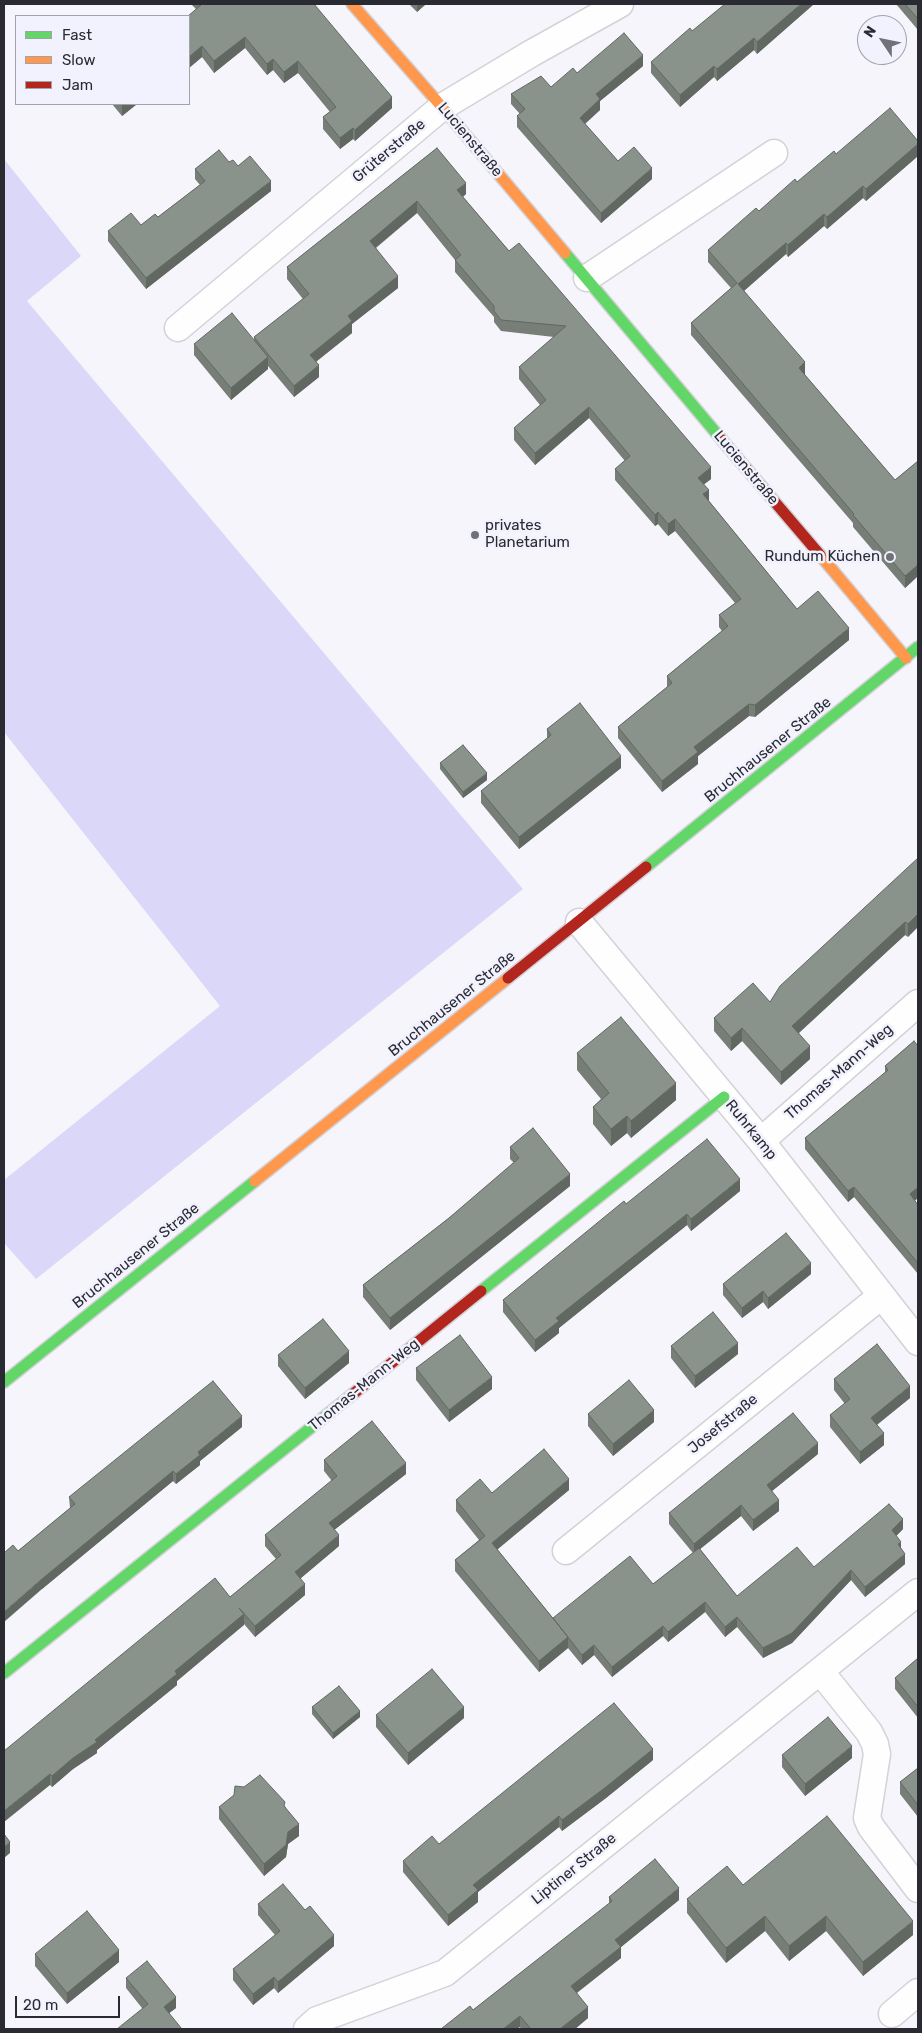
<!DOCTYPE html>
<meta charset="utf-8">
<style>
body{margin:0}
#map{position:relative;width:922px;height:2033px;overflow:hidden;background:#f5f5fb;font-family:Rubik,sans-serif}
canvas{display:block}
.frame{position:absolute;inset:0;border:5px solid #2a2a32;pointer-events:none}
.legend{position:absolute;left:15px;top:15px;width:175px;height:90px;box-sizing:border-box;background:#f2f2fe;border:1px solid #a2a2ac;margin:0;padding:6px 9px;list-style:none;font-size:15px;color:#2a2a32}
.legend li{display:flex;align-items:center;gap:10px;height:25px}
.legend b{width:25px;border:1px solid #a2a2ac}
.north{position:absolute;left:857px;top:15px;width:50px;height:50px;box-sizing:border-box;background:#f2f2fe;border:1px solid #a2a2ac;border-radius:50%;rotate:304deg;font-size:14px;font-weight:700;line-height:20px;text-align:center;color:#2a2a32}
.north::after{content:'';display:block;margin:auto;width:18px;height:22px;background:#717178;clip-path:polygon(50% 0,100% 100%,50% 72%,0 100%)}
.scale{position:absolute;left:15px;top:1996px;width:105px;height:22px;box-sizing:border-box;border:2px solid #2a2a32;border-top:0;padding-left:6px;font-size:15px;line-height:18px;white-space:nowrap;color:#2a2a32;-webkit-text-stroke:4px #f2f2fe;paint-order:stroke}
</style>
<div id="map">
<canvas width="922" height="2033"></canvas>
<div class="frame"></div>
<ul class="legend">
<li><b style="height:6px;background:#63d668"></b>Fast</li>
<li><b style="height:6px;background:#ff974d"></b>Slow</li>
<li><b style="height:6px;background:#b3261e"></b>Jam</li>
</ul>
<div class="north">N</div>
<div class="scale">20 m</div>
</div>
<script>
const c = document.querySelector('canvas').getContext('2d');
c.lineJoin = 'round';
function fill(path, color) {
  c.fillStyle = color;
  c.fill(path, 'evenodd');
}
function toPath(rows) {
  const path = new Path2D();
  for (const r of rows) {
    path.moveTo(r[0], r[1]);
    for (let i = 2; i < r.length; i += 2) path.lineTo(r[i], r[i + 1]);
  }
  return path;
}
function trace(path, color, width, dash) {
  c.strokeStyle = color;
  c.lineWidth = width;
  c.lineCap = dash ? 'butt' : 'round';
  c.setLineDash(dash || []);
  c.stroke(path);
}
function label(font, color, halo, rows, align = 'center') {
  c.font = font + ' Rubik,sans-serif';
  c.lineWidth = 5;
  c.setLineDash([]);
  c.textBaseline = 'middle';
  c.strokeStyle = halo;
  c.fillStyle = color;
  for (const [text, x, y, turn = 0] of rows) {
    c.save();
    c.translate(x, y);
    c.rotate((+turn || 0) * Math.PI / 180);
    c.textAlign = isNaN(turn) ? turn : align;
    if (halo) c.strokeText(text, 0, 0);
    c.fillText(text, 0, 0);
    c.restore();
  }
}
fill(toPath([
 [4,159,81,256,27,301,523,889,36,1279,4,1243,4,1180,220,1006,4,732]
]), '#dad7f9');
const street = toPath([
 [587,278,774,153],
 [178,328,442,107,532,53,620,4],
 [579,922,761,1141,918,1342],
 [761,1141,918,1003],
 [566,1551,881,1296],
 [820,1671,869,1732,875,1744,877,1754,867,1818,871,1827,918,1889],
 [892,2014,918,1992],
 [307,2029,317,2020,445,1973,918,1592]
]);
const fast = toPath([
 [565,253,722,440],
 [646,867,918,647],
 [481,1291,724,1097],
 [4,1382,255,1181],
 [4,1673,353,1394]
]);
const slow = toPath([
 [352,4,442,107,565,253],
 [820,555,906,658],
 [255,1181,508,978]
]);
const jam = toPath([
 [722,440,820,555],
 [508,978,646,867],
 [353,1394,481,1291]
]);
trace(street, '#d2d2d8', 29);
trace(fast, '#d2d2d8', 14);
trace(slow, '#d2d2d8', 14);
trace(jam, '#d2d2d8', 14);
trace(street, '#fefefe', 26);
trace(fast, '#63d668', 11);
trace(slow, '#ff974d', 11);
trace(jam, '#b3261e', 11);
fill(toPath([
 [191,4,314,4,392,108,355,141,353,139,340,149,323,129,323,117,330,112,298,73,284,83,273,70,267,75,245,48,214,73,202,57,189,68,189,16,196,9],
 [409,4,426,4,417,12],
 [814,4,757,54,754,50,717,81,714,77,680,107,651,73,651,62,692,31],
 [896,4,918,4,918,30],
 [643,66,600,101,600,110,585,124,618,161,652,179,601,223,517,127,517,116,520,114,511,104,511,94,551,87,577,73],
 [112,104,137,104,122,116],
 [918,141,918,156,866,201,863,198,827,229,824,226,788,257,786,254,744,291,804,374,895,480,918,461,918,576,905,588,853,527,853,523,691,335,691,323,731,288,708,262,708,250,759,211,836,154],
 [437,148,466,194,463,197,509,251,711,479,704,484,709,501,797,609,849,640,755,717,749,716,698,756,698,764,662,792,618,738,618,727,667,687,667,676,722,631,719,627,719,615,735,603,675,531,668,536,658,524,655,526,615,480,615,469,625,461,589,418,535,465,514,440,514,428,540,405,519,379,519,367,554,337,501,331,494,322,494,317,455,272,455,260,417,213,376,248,398,288,352,324,352,333,316,362,319,377,294,397,268,366,268,369,231,400,194,355,194,344,254,340,254,337,303,299,287,279,287,267],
 [229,162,238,166,271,191,146,289,108,241,108,231,141,225,158,217,200,185,195,179,195,169],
 [547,729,621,768,519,849,481,803,481,791,547,738],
 [440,763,487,780,463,798,440,769],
 [918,858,908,937,905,935,799,1033,810,1059,781,1085,742,1041,731,1051,714,1031,714,1018,770,1002],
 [914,1041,915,1201,918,1205,918,1274,854,1197,848,1202,805,1149,805,1138,885,1073,885,1066],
 [577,1053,676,1100,631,1138,627,1133,611,1146,593,1124,593,1107,601,1099,577,1070],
 [510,1147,570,1186,390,1330,363,1297,363,1285,449,1218,514,1163,510,1159],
 [740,1191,691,1231,687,1225,559,1328,559,1333,535,1352,503,1312,503,1300,626,1204],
 [811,1274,768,1309,763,1302,742,1318,723,1295,723,1284],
 [671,1346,738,1354,695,1388,671,1358],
 [278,1355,349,1363,305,1399,278,1366],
 [416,1368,492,1389,449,1422,416,1380],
 [834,1379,910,1398,877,1425,884,1445,860,1464,830,1427,830,1415,845,1404,834,1390],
 [588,1414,654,1422,613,1456,588,1426],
 [242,1427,200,1461,200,1465,176,1484,173,1481,42,1589,18,1551,70,1508,69,1497],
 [818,1454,772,1491,779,1511,753,1531,741,1516,700,1549,737,1596,814,1567,903,1529,896,1536,905,1564,865,1597,851,1580,792,1643,763,1658,737,1627,725,1637,705,1612,668,1642,663,1636,612,1677,594,1655,582,1665,568,1648,539,1672,455,1571,455,1560,479,1540,456,1511,456,1500,492,1493,569,1490,497,1549,553,1618,653,1584,693,1553,669,1524,669,1513],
 [324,1460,406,1474,334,1530,339,1546,301,1578,305,1595,255,1637,244,1624,177,1681,177,1685,97,1750,97,1753,73,1769,52,1787,50,1785,4,1751,230,1597,276,1559,265,1546,265,1535,332,1481,324,1471],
 [918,1658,918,1718,895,1689,895,1678],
 [312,1707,360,1717,333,1739,312,1714],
 [376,1715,464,1718,408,1765,376,1727],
 [782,1755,852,1758,805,1796,782,1767],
 [653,1760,606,1798,562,1831,559,1827,478,1892,478,1902,448,1926,403,1872,403,1861,439,1844],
 [918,1768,918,1817,900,1794,900,1782],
 [285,1806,299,1836,288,1844,286,1857,264,1876,219,1819,219,1807],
 [743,1885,913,1935,863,1976,826,1931,789,1961,765,1931,726,1963,687,1913,687,1899],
 [609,1897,679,1900,621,1947,621,1958,577,1993,588,2018,575,2029,521,2029,520,2027,473,2010,609,1904],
 [258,1904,305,1910,334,1946,278,1993,274,1988,253,2005,233,1980,233,1969,275,1935,258,1915],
 [35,1954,119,1962,67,2004,35,1966],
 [126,1978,176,2008,169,2013,142,2008,126,1988]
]), '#777e78');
fill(toPath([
 [417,4,426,4,417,12],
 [801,4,814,4,757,54,757,42],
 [245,37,245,48,214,73,214,61],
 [754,38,754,50,717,81,717,69],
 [202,46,202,57,189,68,189,57],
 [643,55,643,66,600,101,600,110,580,128,580,118,596,94],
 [273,59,273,70,267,75,267,64],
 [298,61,298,73,284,83,284,72],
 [714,66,714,77,680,107,680,95],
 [392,97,392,108,355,141,355,130],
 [123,104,137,104,122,116,122,105],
 [353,128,353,139,340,149,340,138],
 [918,144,918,156,866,201,866,189],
 [652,168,652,179,601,223,601,213],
 [271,181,271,191,146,289,146,278],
 [466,183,466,194,457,201,457,190],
 [863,186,863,198,827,229,827,217],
 [417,201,417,213,370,252,370,241],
 [824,214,824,226,788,257,788,245],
 [786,243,786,254,738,296,738,284],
 [398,276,398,288,352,324,352,333,310,366,310,355,348,316],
 [268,357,268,369,231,400,231,388],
 [805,362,805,374,799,379,799,368],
 [319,365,319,377,294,397,294,386],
 [589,407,589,418,535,465,535,453],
 [711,467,711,479,698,489,698,478],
 [709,490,709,501,703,494],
 [658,512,658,524,655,526,655,515],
 [675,519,675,531,668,536,668,524],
 [918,565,918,576,905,588,905,576],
 [849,628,849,640,755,717,755,705],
 [749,704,749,716,698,756,698,764,662,792,662,781,694,747],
 [621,756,621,768,519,849,519,837],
 [487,773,487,780,463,798,463,792],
 [918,914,918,927,908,937,908,924],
 [905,922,905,935,792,1039,792,1026],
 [742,1028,742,1041,731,1051,731,1038],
 [810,1046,810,1059,781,1085,781,1072],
 [676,1083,676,1100,631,1138,631,1121],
 [627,1116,627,1133,611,1146,611,1129],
 [570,1174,570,1186,390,1330,390,1318],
 [740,1179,740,1191,691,1231,691,1219],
 [854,1187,854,1197,848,1202,848,1191],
 [918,1187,918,1198,910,1205,910,1194],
 [687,1214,687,1225,559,1328,559,1333,535,1352,535,1340,556,1318],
 [811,1263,811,1274,768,1309,768,1298],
 [763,1291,763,1302,742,1318,742,1308],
 [738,1343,738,1354,695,1388,695,1376],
 [349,1351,349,1363,305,1399,305,1388],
 [492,1377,492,1389,449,1422,449,1410],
 [910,1386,910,1398,871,1429,871,1418],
 [654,1410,654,1422,613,1456,613,1444],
 [242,1416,242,1427,200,1461,200,1465,176,1484,176,1474,198,1452],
 [884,1433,884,1445,860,1464,860,1452],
 [818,1443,818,1454,767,1495,767,1485],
 [406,1463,406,1474,329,1534,329,1523],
 [173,1471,173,1481,42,1589,4,1622,4,1612,42,1579],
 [569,1479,569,1490,492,1554,492,1543],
 [779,1500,779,1511,753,1531,753,1520],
 [741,1505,741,1516,694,1554,694,1544],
 [903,1519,903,1529,892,1540,892,1530],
 [339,1535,339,1546,295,1583,295,1572],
 [901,1542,901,1552,898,1544],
 [905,1554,905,1564,865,1597,865,1587],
 [851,1570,851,1580,792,1643,763,1658,763,1648],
 [305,1584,305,1595,255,1637,255,1626],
 [705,1602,705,1612,668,1642,668,1632],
 [244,1614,244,1625,177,1681,177,1685,97,1750,97,1753,73,1769,52,1787,52,1776,73,1758,95,1740,175,1671],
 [737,1617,737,1627,725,1637,725,1627],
 [663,1626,663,1636,612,1677,612,1667],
 [568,1637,568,1648,539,1672,539,1661],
 [594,1645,594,1655,582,1665,582,1655],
 [464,1707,464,1718,408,1765,408,1753],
 [360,1711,360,1717,333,1739,333,1733],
 [852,1746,852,1758,805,1796,805,1784],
 [653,1749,653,1760,606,1798,562,1831,562,1820],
 [50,1774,50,1785,4,1822,4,1811],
 [559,1816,559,1827,478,1892,478,1902,448,1926,448,1915,473,1885],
 [299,1824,299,1836,288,1844,286,1857,264,1876,264,1864,288,1832],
 [10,1842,10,1853,4,1858,4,1847],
 [679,1888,679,1900,621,1947,621,1958,571,1997,571,1986,615,1940],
 [765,1916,765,1931,726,1963,726,1948],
 [826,1916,826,1931,789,1961,789,1946],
 [913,1921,913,1935,863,1976,863,1962],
 [334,1935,334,1946,278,1993,278,1982],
 [119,1950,119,1962,67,2004,67,1993],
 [274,1977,274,1988,253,2005,253,1994],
 [176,1997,176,2008,164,2017,164,2007],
 [588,2007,588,2018,575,2029,560,2029],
 [520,2016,520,2027,517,2029,503,2029]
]), '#616761');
const building = toPath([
 [200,4,314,4,392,97,355,130,353,128,340,138,323,117,336,107,298,61,284,72,273,59,267,64,245,37,214,61,202,46,189,57,189,16,188,16,201,5,200,4],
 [725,4,801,4,757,42,754,38,717,69,714,66,680,95,651,62,690,28,692,31,725,4],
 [905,4,918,4,918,19,905,4],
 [624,33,643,55,596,94,600,99,580,118,618,161,634,147,652,168,601,213,517,116,525,109,511,94,541,76,551,87,573,68,577,73,624,33],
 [890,108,918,141,918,144,866,189,863,186,827,217,824,214,788,245,786,243,738,284,805,362,799,368,895,480,918,461,918,565,905,576,853,515,854,514,691,323,737,283,708,250,756,208,759,211,795,179,797,182,834,151,836,154,890,108],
 [437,148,466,183,457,190,509,251,519,243,711,467,698,478,709,490,703,494,797,609,818,591,849,628,755,705,749,704,694,747,698,752,662,781,618,727,672,683,667,676,728,626,719,615,741,599,675,519,668,524,658,512,655,515,615,469,630,456,589,407,535,453,514,428,546,400,519,367,566,326,501,320,494,311,494,306,455,260,461,255,417,201,370,241,398,276,348,316,352,321,310,355,319,365,294,386,254,337,309,294,287,267,437,148],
 [219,150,229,162,233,160,238,166,250,156,271,181,146,278,108,231,131,213,141,225,155,214,158,217,205,181,195,169,219,150],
 [232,313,268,357,231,388,194,344,232,313],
 [580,703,621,756,519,837,481,791,551,735,547,729,580,703],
 [463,745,487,773,463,792,440,763,463,745],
 [918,858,918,914,908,924,905,922,792,1026,810,1046,781,1072,742,1028,731,1038,714,1018,753,983,770,1002,780,986,918,858],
 [621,1017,676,1083,631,1121,627,1116,611,1129,593,1107,609,1093,577,1053,621,1017],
 [914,1041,918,1046,918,1187,910,1194,918,1205,918,1263,854,1187,848,1191,805,1138,888,1070,885,1066,914,1041],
 [533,1128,570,1174,390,1318,363,1285,449,1218,519,1158,510,1147,533,1128],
 [707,1139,740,1179,691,1219,687,1214,556,1318,559,1321,535,1340,503,1300,624,1201,626,1204,707,1139],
 [786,1233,811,1263,768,1298,763,1291,742,1308,723,1284,786,1233],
 [713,1312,738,1343,695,1376,671,1346,713,1312],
 [323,1319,349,1351,305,1388,278,1355,323,1319],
 [460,1335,492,1377,449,1410,416,1368,460,1335],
 [877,1344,910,1386,871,1418,884,1433,860,1452,830,1415,850,1399,834,1379,877,1344],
 [629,1380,654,1410,613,1444,588,1414,629,1380],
 [213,1381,242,1416,198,1452,200,1455,176,1474,173,1471,42,1579,4,1612,4,1553,13,1545,18,1551,75,1504,69,1497,213,1381],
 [793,1413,818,1443,767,1485,779,1500,753,1520,741,1505,694,1544,669,1513,793,1413],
 [372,1421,406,1463,329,1523,339,1535,295,1572,305,1584,255,1626,239,1608,244,1614,175,1671,177,1674,95,1740,97,1742,73,1758,52,1776,50,1774,4,1811,4,1751,215,1578,230,1597,281,1555,265,1535,337,1476,324,1460,372,1421],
 [544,1449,569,1479,492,1543,568,1637,539,1661,455,1560,485,1536,456,1500,480,1479,492,1493,544,1449],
 [889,1504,903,1519,892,1530,901,1542,898,1544,905,1554,865,1587,851,1570,792,1633,763,1648,737,1617,725,1627,705,1602,668,1632,663,1626,612,1667,594,1645,582,1655,553,1618,630,1556,653,1584,699,1548,737,1596,797,1547,814,1567,889,1504],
 [918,1658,918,1707,895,1678,918,1658],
 [432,1669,464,1707,408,1753,376,1715,432,1669],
 [339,1686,360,1711,333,1733,312,1707,339,1686],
 [614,1703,653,1749,606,1787,562,1820,559,1816,473,1885,478,1890,448,1915,403,1861,432,1836,439,1844,614,1703],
 [828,1717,852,1746,805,1784,782,1755,828,1717],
 [918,1768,918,1805,900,1782,918,1768],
 [260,1775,285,1802,284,1806,299,1824,288,1832,286,1845,264,1864,219,1807,234,1795,235,1786,244,1787,260,1775],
 [827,1816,913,1921,863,1962,826,1916,789,1946,765,1916,726,1948,687,1899,727,1866,743,1885,827,1816],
 [4,1834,10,1842,4,1847,4,1834],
 [655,1859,679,1888,615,1940,621,1947,571,1986,588,2007,560,2029,531,2029,520,2016,503,2029,441,2029,470,2006,473,2010,612,1901,609,1897,655,1859],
 [283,1884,305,1910,310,1906,334,1935,278,1982,274,1977,253,1994,233,1969,280,1931,258,1904,283,1884],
 [87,1911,119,1950,67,1993,35,1954,87,1911],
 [147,1961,176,1997,164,2007,182,2029,117,2029,148,2004,126,1978,147,1961]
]);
fill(building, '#8a938b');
trace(building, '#616761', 1);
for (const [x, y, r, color] of [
 [475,535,5,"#717178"],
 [890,557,5,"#717178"]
]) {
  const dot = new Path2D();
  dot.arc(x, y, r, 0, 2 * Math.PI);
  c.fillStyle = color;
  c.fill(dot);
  trace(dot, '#f2f2fe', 2);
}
label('15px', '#2a2a32', '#f2f2fe', [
 ["Lucienstraße",470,140,50],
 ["Grüterstraße",389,151,-40],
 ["Lucienstraße",746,468,50],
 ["Bruchhausener Straße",768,750,-39],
 ["Bruchhausener Straße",452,1004,-39],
 ["Thomas-Mann-Weg",839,1072,-41],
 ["Ruhrkamp",751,1130,51],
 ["Bruchhausener Straße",136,1256,-39],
 ["Thomas-Mann-Weg",364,1385,-39],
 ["Josefstraße",723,1424,-39],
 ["Liptiner Straße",574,1869,-39]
]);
label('15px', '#2a2a32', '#f2f2fe', [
 ["privates",485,526],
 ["Planetarium",485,543],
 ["Rundum Küchen",880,557,"right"]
], 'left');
</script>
